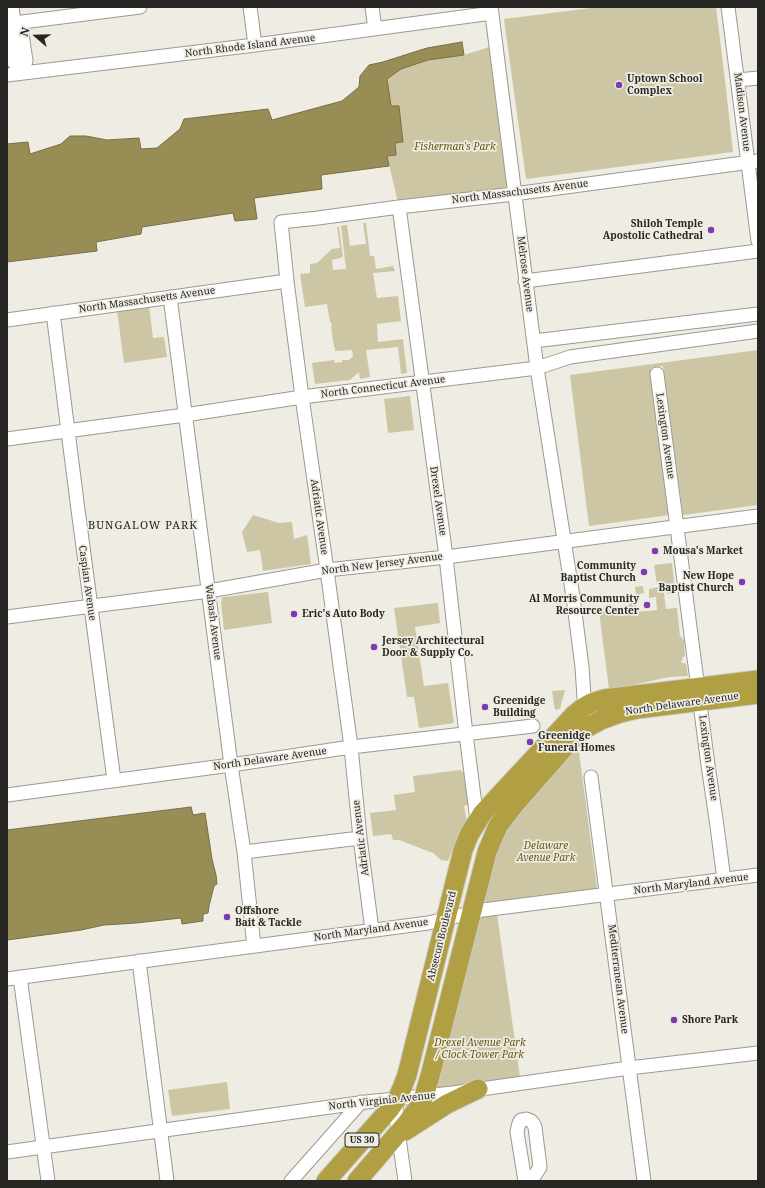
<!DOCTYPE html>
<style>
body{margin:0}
#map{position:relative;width:765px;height:1188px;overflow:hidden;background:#eeece3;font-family:"Noto Serif",serif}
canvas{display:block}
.frame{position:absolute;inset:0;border:8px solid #272623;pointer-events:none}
.north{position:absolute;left:16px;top:16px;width:40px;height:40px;-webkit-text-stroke:3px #eeece3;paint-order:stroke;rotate:290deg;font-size:11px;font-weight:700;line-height:16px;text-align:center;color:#272623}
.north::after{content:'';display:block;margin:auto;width:14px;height:18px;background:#272623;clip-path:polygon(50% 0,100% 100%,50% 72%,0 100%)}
</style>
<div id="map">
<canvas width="765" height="1188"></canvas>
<div class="frame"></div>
<div class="north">N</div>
</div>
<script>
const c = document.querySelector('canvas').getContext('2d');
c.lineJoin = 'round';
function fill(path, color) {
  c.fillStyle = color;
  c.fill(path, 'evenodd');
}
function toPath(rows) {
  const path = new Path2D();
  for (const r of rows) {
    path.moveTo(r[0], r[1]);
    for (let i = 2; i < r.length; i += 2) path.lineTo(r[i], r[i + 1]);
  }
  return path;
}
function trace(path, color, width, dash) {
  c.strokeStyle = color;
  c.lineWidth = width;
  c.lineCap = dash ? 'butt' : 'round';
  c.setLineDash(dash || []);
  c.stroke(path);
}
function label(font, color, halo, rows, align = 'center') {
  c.font = font + ' "Noto Serif",serif';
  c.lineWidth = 3.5;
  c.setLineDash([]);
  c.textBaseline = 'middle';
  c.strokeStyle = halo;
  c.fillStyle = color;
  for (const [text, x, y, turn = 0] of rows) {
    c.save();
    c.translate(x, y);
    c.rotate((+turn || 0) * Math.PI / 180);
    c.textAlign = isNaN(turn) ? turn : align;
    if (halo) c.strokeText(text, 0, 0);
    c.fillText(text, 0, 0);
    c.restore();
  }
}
fill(toPath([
 [599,7,716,7,725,80,733,152,526,179,504,19],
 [496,45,514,194,399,207,387,156,396,154,395,143,403,142,399,106,391,106,387,79,400,69,428,60,464,55],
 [363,223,366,223,370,256,374,256,376,269,393,266,395,271,373,273,377,298,398,296,401,321,377,324,378,342,403,339,407,373,401,374,398,347,366,350,370,377,360,379,359,372,350,380,315,384,312,363,334,360,335,363,342,362,342,360,349,360,353,356,352,350,335,351,335,347,334,347,331,327,332,324,330,322,327,304,305,307,300,274,310,273,310,264,317,263,332,249,340,248,337,227,339,227,343,257,332,260,333,270,346,269,341,226,347,225,350,246,356,245,366,244],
 [149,305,153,338,164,337,167,357,124,363,117,310],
 [758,350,758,505,683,515,663,366,651,368,670,515,589,526,570,375],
 [410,396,414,430,388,433,384,399],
 [253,515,279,523,292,522,294,539,307,535,311,564,263,571,260,550,247,552,242,532],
 [672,563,675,593,667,594,665,583,657,584,654,565],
 [643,586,644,593,639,594,640,599,636,600,637,612,657,610,656,597,649,598,649,589,663,586,666,609,677,608,680,636,684,640,685,656,683,657,681,663,684,663,686,664,688,676,669,677,637,684,637,686,609,689,599,611,627,607,636,597,635,587],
 [268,592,272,623,224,630,221,602,222,598,224,597],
 [438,603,440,623,415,627,424,686,448,683,454,723,419,728,414,697,407,697,394,608],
 [565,690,560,709,555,710,552,691],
 [573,752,579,752,597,888,593,892,487,903,484,898,497,845,508,825],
 [461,770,462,772,464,772,469,804,464,806,467,822,457,838,448,861,441,860,433,853,399,840,393,840,391,834,373,836,370,813,396,810,394,795,415,792,413,776],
 [497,914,520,1077,437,1089,436,1084,477,918,481,915],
 [227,1082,230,1109,172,1116,168,1090]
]), '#cdc6a4');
const water = toPath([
 [462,42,464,55,428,60,401,69,387,79,391,106,399,106,403,142,395,143,396,155,387,156,389,166,321,175,322,189,254,198,257,219,235,221,233,213,142,227,141,234,96,242,97,251,7,262,7,144,28,142,30,154,61,144,70,136,86,136,107,140,139,138,141,149,157,148,180,129,184,119,268,109,272,120,342,101,359,87,360,76,369,65,383,62,427,48,462,42],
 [191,807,193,815,205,813,212,859,216,875,217,884,214,886,209,906,208,913,203,914,203,921,182,924,181,918,136,923,104,925,81,930,7,940,7,830,191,807]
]);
fill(water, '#998d56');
trace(water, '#776e47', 1);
const minor = toPath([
 [12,7,14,23,11,35,13,61,22,73],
 [250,7,255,45],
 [372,7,375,29],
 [491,7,537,368,573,597,582,667,585,713],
 [728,7,758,241],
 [14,23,22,34,26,61,22,73],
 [7,24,140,7],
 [7,75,255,45,492,13],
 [738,80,758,78],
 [399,207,446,557,466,734,477,820],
 [525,281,758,251],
 [170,297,231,765,244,852,254,946],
 [53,313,77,502,114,780],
 [7,320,287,281],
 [534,341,758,314],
 [657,374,708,765,717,826,724,880],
 [7,439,185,415,302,397,537,368,570,357,758,331],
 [7,617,209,591,327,570,446,557,758,516],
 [591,777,644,1181],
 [7,795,231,765,351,747,533,726],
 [244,852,360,838],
 [372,930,360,838,351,747,327,570,302,397,287,281,281,222,318,218,399,207,514,194,758,161],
 [139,961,167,1181],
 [20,977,48,1181],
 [7,979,428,923,483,910,758,875],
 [397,1099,396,1115,397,1124,405,1181],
 [7,1152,366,1102,453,1093,629,1068,758,1053],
 [291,1181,361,1102],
 [525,1181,517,1132,518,1127,519,1123,521,1120,526,1119,531,1121,533,1123,535,1127,540,1167,535,1175,526,1181]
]);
const highway = toPath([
 [405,1131,447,1104,478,1089],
 [326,1181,389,1110,397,1099,402,1088,407,1075,463,850,469,835,482,814,574,715,584,707,591,703,604,699,758,680],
 [357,1181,406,1124,417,1109,424,1096,430,1076,487,852,498,826,515,804,571,740,586,728,601,720,620,713,637,709,758,694]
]);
trace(minor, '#9b9991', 15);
trace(highway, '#cbcbca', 21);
trace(minor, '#fff', 13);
trace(highway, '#b19f44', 19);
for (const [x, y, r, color] of [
 [619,85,4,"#7e3aae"],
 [711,230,4,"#7e3aae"],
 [655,551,4,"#7e3aae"],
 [644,572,4,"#7e3aae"],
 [742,582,4,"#7e3aae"],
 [647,605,4,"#7e3aae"],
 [294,614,4,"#7e3aae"],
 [374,647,4,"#7e3aae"],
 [485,707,4,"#7e3aae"],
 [530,742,4,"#7e3aae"],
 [227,917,4,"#7e3aae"],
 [674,1020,4,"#7e3aae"]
]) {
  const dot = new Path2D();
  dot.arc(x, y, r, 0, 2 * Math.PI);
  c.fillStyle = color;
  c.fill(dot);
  trace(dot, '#eeece3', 1.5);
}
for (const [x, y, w] of [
 [362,1140,34]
]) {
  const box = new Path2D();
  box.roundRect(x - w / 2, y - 7, w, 14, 3);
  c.fillStyle = '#eeece3';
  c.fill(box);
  trace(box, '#272623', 1);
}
label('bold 9px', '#272623', null, [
 ["US 30",362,1140]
]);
label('10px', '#272623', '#eeece3', [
 ["North Rhode Island Avenue",250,46,-7],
 ["Madison Avenue",742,112,83],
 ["North Massachusetts Avenue",520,192,-7],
 ["Melrose Avenue",525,274,83],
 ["North Massachusetts Avenue",147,300,-8],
 ["North Connecticut Avenue",383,387,-7],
 ["Lexington Avenue",665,436,82],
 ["Drexel Avenue",438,501,82],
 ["Adriatic Avenue",319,517,82],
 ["North New Jersey Avenue",382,564,-7],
 ["Caspian Avenue",87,583,82],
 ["Wabash Avenue",213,622,83],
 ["North Delaware Avenue",682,704,-8],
 ["Lexington Avenue",708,758,82],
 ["North Delaware Avenue",270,759,-8],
 ["Adriatic Avenue",361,838,-97],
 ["North Maryland Avenue",691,884,-7],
 ["North Maryland Avenue",371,930,-8],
 ["Absecon Boulevard",442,936,-76],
 ["Mediterranean Avenue",618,979,83],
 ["North Virginia Avenue",382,1101,-6]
]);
label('bold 10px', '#272623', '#eeece3', [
 ["Uptown School",627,79],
 ["Complex",627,91],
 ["Shiloh Temple",703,224,"right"],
 ["Apostolic Cathedral",703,236,"right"],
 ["Mousa's Market",663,551],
 ["Community",636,566,"right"],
 ["Baptist Church",636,578,"right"],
 ["New Hope",734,576,"right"],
 ["Baptist Church",734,588,"right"],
 ["Al Morris Community",639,599,"right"],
 ["Resource Center",639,611,"right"],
 ["Eric's Auto Body",302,614],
 ["Jersey Architectural",382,641],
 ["Door & Supply Co.",382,653],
 ["Greenidge",493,701],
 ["Building",493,713],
 ["Greenidge",538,736],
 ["Funeral Homes",538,748],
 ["Offshore",235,911],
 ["Bait & Tackle",235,923],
 ["Shore Park",682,1020]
], 'left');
label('italic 10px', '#645713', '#eeece3', [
 ["Fisherman's Park",455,147],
 ["Delaware",546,846],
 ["Avenue Park",546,858],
 ["Drexel Avenue Park",480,1043],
 ["/ Clock Tower Park",480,1055]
]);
c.letterSpacing = '1px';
label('11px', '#272623', '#eeece3', [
 ["BUNGALOW PARK",143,526]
]);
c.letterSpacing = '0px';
</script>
